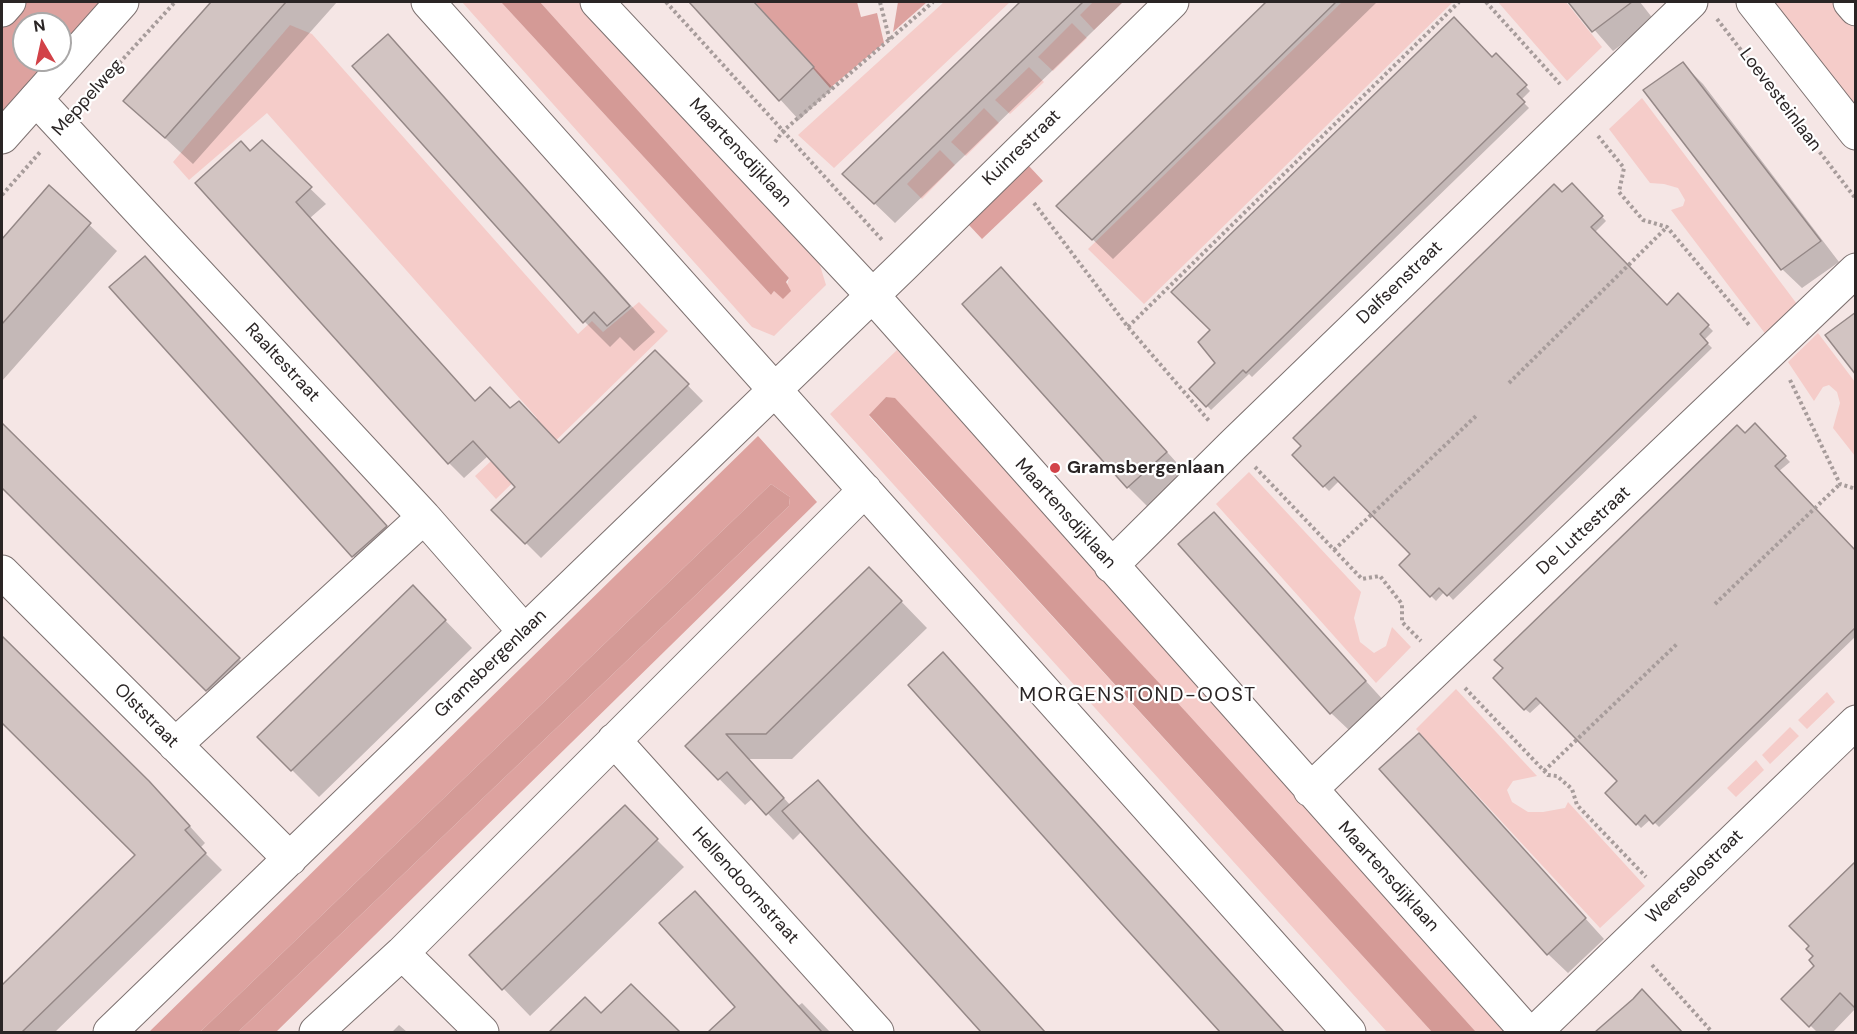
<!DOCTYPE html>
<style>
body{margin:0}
#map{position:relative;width:1857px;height:1034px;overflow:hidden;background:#f5e6e5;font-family:"DM Sans",sans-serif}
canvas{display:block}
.frame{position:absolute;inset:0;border:3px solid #2a2525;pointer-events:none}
.north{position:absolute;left:12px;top:12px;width:60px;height:60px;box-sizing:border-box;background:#fff;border:2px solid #aaa8a8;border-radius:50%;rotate:351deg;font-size:16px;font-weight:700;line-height:24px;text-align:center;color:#2a2525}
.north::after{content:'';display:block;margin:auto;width:21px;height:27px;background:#d24248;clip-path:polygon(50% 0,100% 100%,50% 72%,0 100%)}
</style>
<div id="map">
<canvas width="1857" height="1034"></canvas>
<div class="frame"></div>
<div class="north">N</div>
</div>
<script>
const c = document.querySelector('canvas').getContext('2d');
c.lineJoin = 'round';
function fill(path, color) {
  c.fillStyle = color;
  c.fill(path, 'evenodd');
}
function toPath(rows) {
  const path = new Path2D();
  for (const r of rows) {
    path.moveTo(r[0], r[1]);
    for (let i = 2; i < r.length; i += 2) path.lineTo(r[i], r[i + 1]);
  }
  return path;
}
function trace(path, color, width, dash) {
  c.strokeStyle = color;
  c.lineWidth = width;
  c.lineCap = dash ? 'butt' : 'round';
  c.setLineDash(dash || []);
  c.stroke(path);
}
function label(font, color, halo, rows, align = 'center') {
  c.font = font + ' "DM Sans",sans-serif';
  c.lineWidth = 4.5;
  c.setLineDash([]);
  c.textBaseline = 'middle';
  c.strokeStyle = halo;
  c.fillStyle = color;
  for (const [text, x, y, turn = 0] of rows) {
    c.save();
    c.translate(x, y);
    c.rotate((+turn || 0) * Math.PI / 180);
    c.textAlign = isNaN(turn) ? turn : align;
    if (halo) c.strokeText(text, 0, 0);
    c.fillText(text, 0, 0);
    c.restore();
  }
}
fill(toPath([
 [462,2,501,2,771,295,774,291,783,298,789,278,540,2,583,2,819,262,826,285,774,336,752,327],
 [944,2,1010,2,834,168,798,135],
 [1093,2,1123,2,1094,30,1080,15],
 [1342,2,1453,2,1144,304,1088,249],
 [1498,2,1566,2,1602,47,1567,81],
 [1772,2,1834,2,1855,29,1855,111],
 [1072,23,1087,38,1053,71,1038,57],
 [290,25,312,34,578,334,592,321,603,332,639,302,668,331,496,499,475,476,537,418,267,113,189,180,173,162],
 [1029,67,1044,82,1010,114,995,100],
 [1642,98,1803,312,1770,340,1671,210,1683,206,1685,200,1678,188,1664,184,1650,183,1609,129],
 [984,108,999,123,966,156,951,142],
 [940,150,955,165,922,199,907,184],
 [1818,333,1855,382,1855,456,1833,428,1840,403,1837,392,1829,385,1823,387,1814,401,1788,362],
 [897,350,1303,801,1510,1032,1476,1032,1187,713,895,399,886,397,869,416,1432,1032,1387,1032,830,414],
 [1249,472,1361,592,1354,618,1360,642,1374,653,1386,646,1392,627,1411,647,1376,683,1216,504],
 [1456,689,1537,776,1513,781,1507,790,1512,802,1528,812,1543,812,1565,808,1568,802,1645,886,1600,928,1416,729],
 [1827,692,1835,702,1807,729,1798,720],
 [1790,727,1799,736,1770,764,1762,755],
 [1756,760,1764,770,1736,797,1727,788]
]), '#f5ccc9');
fill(toPath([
 [24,2,100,2,60,47,60,24,24,24,24,60,48,60,2,113,2,27],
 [755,2,857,2,861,17,877,13,884,43,830,88],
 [898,2,927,2,893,32],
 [1029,166,1043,181,982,239,968,224],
 [758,436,817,502,276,1032,238,1032,789,506,790,497,771,484,200,1032,149,1032]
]), '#dda29f');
fill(toPath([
 [501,2,540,2,789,278,786,282,791,291,783,299,774,291,771,295],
 [886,397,895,398,1187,713,1476,1032,1432,1032,869,415],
 [771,484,790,497,789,506,238,1032,200,1032]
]), '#d49a96');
fill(toPath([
 [213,2,337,2,193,164,125,101],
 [691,2,754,2,833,88,799,120],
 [1022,2,1123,2,895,223,844,174],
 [1268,2,1377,2,1113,259,1058,206],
 [1570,2,1640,2,1654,20,1613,51],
 [388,36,655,332,634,351,620,337,610,347,584,321],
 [1496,55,1530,91,1521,100,1529,108,1252,377,1249,374,1211,410,1191,389,1217,363,1212,330],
 [1683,64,1703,84,1839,262,1802,288,1782,269],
 [262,142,326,204,310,218,475,402,510,410,559,445,655,352,703,401,541,558,493,510,517,487,488,456,464,478,449,463,251,153],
 [49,187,117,251,2,381,2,241],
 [1577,190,1606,221,1594,233,1667,307,1678,296,1713,331,1704,340,1712,348,1453,600,1445,591,1436,601,1401,565,1412,554,1340,480,1329,491,1294,455,1562,194],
 [155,268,396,537,363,566,353,556],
 [1020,289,1186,473,1148,507,1128,487],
 [1755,426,1790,462,1778,472,1856,551,1856,636,1659,827,1651,819,1641,828,1607,793,1619,781,1542,702,1530,713,1525,709],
 [5,428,249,669,218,700,2,486,2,432],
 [1214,514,1385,702,1351,732,1331,713],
 [895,595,927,628,792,759,749,759,791,806,818,782,1045,1032,983,1032,802,831,793,840,753,798,745,805,687,746],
 [439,614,472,648,319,797,292,770],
 [2,638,165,799,205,843,200,848,222,870,55,1032,8,1032,2,1025,2,987,137,855,2,721],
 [943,654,963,674,1284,1032,1222,1032,910,685],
 [1419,735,1604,939,1568,973,1548,954],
 [651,834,684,867,530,1016,471,955],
 [1815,957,1856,1008,1833,1032,1817,1032,1783,999,1816,966],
 [1642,991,1669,1017,1683,1032,1618,1032,1609,1022],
 [802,1003,830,1032,710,1032,737,1007,798,1006],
 [660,1013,679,1032,557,1032,554,1030,601,1015],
 [399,1025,407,1032,392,1032]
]), '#0003');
const building = toPath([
 [211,2,286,2,165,138,123,101,211,2],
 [689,2,754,2,814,67,779,101,689,2],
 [1020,2,1083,2,874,204,842,174,1020,2],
 [1266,2,1336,2,1092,240,1056,206,1266,2],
 [1568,2,1632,2,1592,32,1568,2],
 [1454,17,1492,57,1496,53,1527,85,1517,94,1525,102,1246,373,1243,370,1206,407,1189,389,1215,363,1198,342,1210,330,1171,292,1454,17],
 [388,34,630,306,607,326,594,312,583,323,352,66,388,34],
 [1683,62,1821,241,1781,270,1643,90,1683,62],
 [262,140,312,187,296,202,475,401,490,387,510,408,519,401,559,443,655,350,689,384,525,544,491,510,515,487,473,441,448,464,195,183,241,141,250,151,262,140],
 [1572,183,1603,216,1591,227,1667,305,1678,293,1709,325,1700,334,1708,343,1447,596,1439,588,1430,597,1399,565,1410,554,1334,477,1323,487,1292,455,1301,446,1293,438,1554,184,1562,192,1572,183],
 [49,185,91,223,2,324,2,239,49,185],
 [145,256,387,526,352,557,109,287,145,256],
 [1001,267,1167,452,1127,488,962,304,1001,267],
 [1856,312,1856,375,1825,335,1856,312],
 [2,423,240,658,206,691,2,488,2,423],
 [1755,423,1786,456,1775,466,1856,551,1856,627,1653,824,1645,815,1636,825,1605,793,1617,781,1536,698,1524,710,1517,703,1493,678,1503,668,1494,660,1737,425,1745,433,1755,423],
 [1214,512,1366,681,1330,714,1178,544,1214,512],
 [869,567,902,601,766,734,726,734,784,798,766,815,727,772,718,780,685,746,869,567],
 [413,585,446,620,291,771,257,737,413,585],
 [2,636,149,781,190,826,185,830,206,853,22,1032,2,1032,2,985,135,855,2,723,2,636],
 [943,652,1050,772,1284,1032,1220,1032,1121,923,908,685,943,652],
 [1419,733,1586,918,1547,955,1379,769,1419,733],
 [818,780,861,829,1045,1032,981,1032,826,860,782,811,818,780],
 [625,805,658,839,502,990,469,955,625,805],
 [1856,861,1856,1009,1840,993,1809,1027,1781,999,1814,966,1809,960,1813,956,1806,949,1809,946,1789,926,1856,861],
 [695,891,781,987,822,1032,708,1032,735,1007,659,923,695,891],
 [631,984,680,1032,549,1032,585,997,601,1013,631,984],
 [1642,989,1682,1032,1595,1032,1633,999,1642,989]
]);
fill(building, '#d2c4c2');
trace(building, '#958887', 1.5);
const street = toPath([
 [428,2,1349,1032],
 [597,2,872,295,1527,1032],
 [36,99,424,517,524,631],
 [1111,566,1233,445,1691,2],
 [2,572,290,859],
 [614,740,877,1032],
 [175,745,424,517],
 [1310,790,1856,270],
 [402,953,482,1032],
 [110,1032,904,265,1172,2],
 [316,1032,402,953,865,490],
 [1535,1032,1856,722]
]);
const secondary = toPath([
 [1753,2,1856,133],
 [1850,2,1856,9],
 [2,10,9,2],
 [2,137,122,2]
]);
trace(street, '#7d7170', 35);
trace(secondary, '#7d7170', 35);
trace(toPath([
 [666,2,883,241],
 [880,2,890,41],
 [1486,2,1560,84],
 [1717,19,1856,199],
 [83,103,175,2],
 [1598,136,1624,168,1619,192,1643,220,1667,227,1750,326],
 [775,142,783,131,933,2],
 [2,195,41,151],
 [1034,203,1128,327,1210,422],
 [1128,327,1459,2],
 [1790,380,1840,484,1856,489],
 [1509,383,1667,227],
 [1255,467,1362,579,1380,576,1402,604,1402,622,1421,641],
 [1334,550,1476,416],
 [1715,604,1840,484],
 [1465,688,1548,775,1557,776,1572,789,1577,805,1646,877],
 [1544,771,1678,643],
 [1652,965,1712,1032]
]), '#a79c9b', 4, [3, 3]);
trace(street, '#fff', 33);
trace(secondary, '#fff', 33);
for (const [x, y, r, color] of [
 [1055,468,6,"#d24248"]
]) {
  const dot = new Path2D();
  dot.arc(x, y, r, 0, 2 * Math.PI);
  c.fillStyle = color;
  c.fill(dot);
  trace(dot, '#fff', 2);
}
label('18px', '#2a2525', '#fff', [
 ["Meppelweg",88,98,-48],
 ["Loevesteinlaan",1780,100,53],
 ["Kuinrestraat",1022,148,-44],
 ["Maartensdijklaan",740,153,47],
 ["Dalfsenstraat",1400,283,-44],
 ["Raaltestraat",282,363,47],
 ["Maartensdijklaan",1065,514,48],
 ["De Luttestraat",1584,531,-43],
 ["Gramsbergenlaan",491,664,-44],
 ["Olststraat",146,716,45],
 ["Maartensdijklaan",1388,877,48],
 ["Weerselostraat",1695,877,-44],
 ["Hellendoornstraat",745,886,48]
]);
label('bold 18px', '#2a2525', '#fff', [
 ["Gramsbergenlaan",1067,468]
], 'left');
c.letterSpacing = '1.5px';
label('20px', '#2a2525', '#fff', [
 ["MORGENSTOND-OOST",1138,696]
]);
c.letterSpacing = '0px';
</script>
